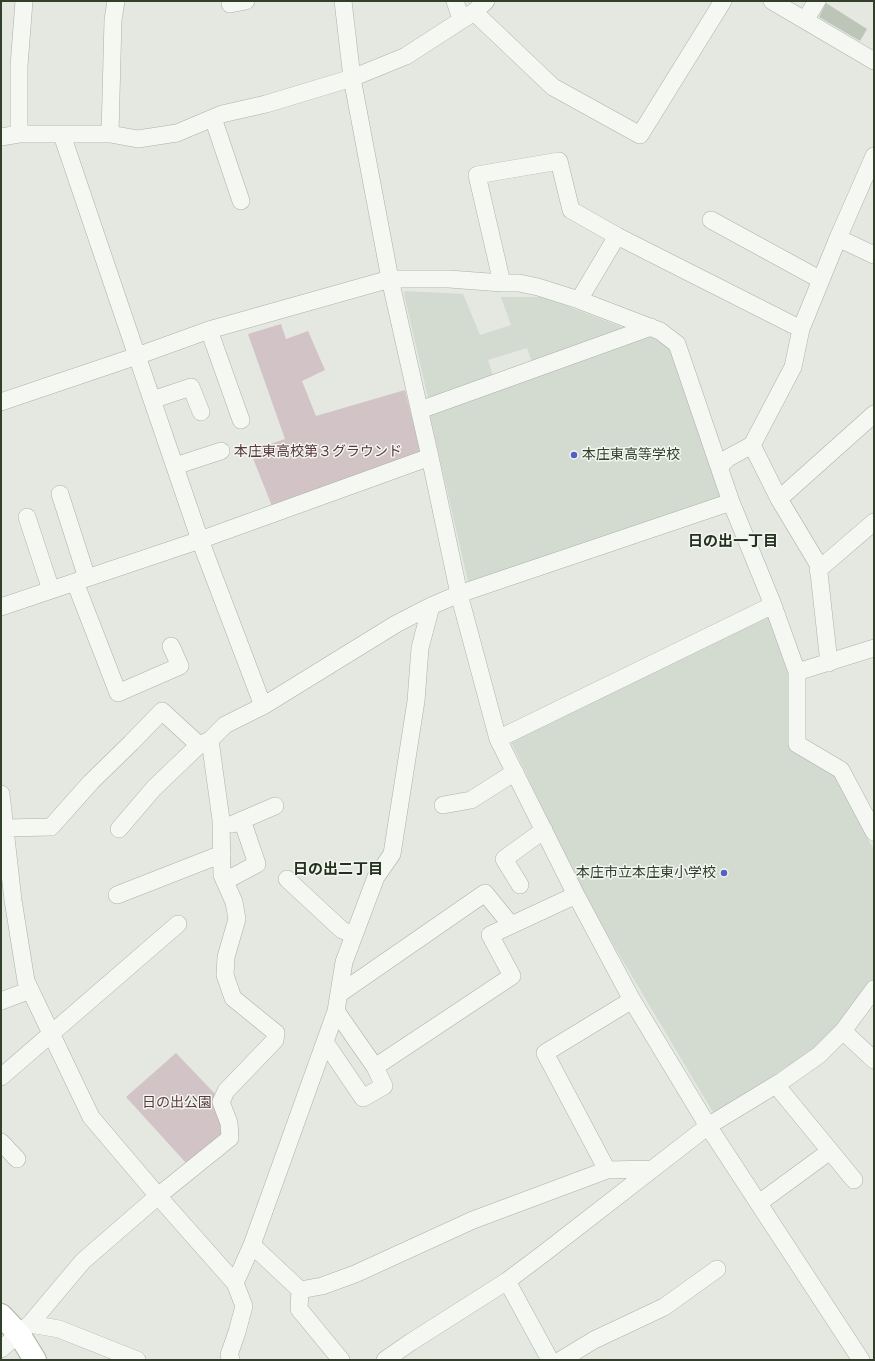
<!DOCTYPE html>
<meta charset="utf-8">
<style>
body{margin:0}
#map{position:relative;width:875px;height:1361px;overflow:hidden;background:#e4e8e1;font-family:Montserrat,sans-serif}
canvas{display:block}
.frame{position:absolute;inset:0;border:2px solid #323f2b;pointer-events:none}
</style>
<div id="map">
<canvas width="875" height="1361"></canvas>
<div class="frame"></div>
</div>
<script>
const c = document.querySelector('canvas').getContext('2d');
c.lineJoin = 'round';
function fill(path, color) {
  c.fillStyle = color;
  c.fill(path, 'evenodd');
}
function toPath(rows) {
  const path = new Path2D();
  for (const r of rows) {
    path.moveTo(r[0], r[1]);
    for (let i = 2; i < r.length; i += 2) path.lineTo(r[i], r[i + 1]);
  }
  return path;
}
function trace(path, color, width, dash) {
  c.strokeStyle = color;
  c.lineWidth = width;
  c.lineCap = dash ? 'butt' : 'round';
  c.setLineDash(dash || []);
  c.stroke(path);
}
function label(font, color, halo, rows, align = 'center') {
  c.font = font + ' Montserrat,"Noto Sans JP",sans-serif';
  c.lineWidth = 3;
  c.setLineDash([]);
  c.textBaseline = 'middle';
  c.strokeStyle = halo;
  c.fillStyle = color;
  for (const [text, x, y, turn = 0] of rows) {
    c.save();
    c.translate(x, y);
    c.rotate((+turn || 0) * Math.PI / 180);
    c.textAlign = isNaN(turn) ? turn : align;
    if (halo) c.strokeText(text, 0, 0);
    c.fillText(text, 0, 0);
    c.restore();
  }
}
fill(toPath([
 [405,291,463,294,480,335,511,325,501,297,544,297,632,331,533,365,527,348,488,360,494,379,429,402,404,294],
 [651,335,674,349,724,499,469,586,429,411],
 [767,614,790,679,795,748,835,776,874,850,874,982,825,1042,714,1114,585,897,511,742]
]), '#d3dacf');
fill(toPath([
 [281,324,286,339,308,331,325,370,302,381,316,416,405,390,421,454,272,506,250,451,285,439,248,334],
 [176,1053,218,1097,225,1134,187,1164,126,1097]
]), '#d2c3c7');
fill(toPath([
 [826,3,867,29,860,41,819,17]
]), '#bdc5b9');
const minor = toPath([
 [343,1,352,78,390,279,430,457,459,594,498,739,576,895,632,1000,708,1126,861,1360],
 [455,1,461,19],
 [772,1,874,61],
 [230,4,246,1],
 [474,12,553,87,640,135,723,1],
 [805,20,817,1],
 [213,118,241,201],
 [19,134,19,66,24,1],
 [110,134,113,20,116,1],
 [62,135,137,356,200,540,263,706],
 [1,137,19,134,110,134,138,139,177,133,222,114,266,104,352,78,406,56,474,12,486,1],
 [711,220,821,280],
 [838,238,874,255],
 [502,283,477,175,559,161,571,210,617,236,801,329],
 [579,300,617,236],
 [209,330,241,420],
 [152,400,191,387,201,412],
 [1,402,137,356,209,330,390,279,449,279,502,283,519,283,538,287,579,300,660,331,677,344,731,502,773,605,797,672,797,744,841,770,874,832],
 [420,410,651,327],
 [752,445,779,499,818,564,829,663],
 [175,466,221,451],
 [719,467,728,458,752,445,793,367,801,329,838,238,874,156],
 [60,494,87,578],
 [779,499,874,414],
 [27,517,51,590],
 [818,570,874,522],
 [75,582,118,693,180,666,171,646],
 [1,607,200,540,430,457],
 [797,672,874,648],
 [498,739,773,605],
 [1,794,13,900,26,981,91,1117,158,1196,235,1283,244,1306,237,1332,229,1355,231,1360],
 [443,805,471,800,515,772],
 [233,824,275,806],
 [5,828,51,827,91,782,131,743,162,711,199,745,210,740,225,725,263,706,396,624,431,606,459,594,731,502],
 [119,829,154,788,199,745],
 [287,879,342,930,354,935],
 [225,881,257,864,242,820],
 [520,885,504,859,544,830],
 [117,895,222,854],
 [339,994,485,893,511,925],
 [1,1001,30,990],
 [336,1011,375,1067,512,976,490,935,576,895],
 [843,1031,874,1060],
 [325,1042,363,1098,384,1086,375,1067],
 [1,1077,178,924],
 [776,1085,854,1180],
 [1,1142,17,1159],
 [607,1170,545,1053,632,1000],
 [759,1203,830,1151],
 [252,1245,300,1290,322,1286,355,1274,473,1220,607,1170,652,1169],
 [507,1281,550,1360],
 [235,1283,252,1245,336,1011,344,962,376,877,392,854,416,701,420,648,431,606],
 [300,1290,299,1309,341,1360],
 [30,1324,59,1329,137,1360],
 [1,1349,30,1324,83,1261,158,1196,230,1138,229,1123,221,1102,226,1091,275,1040,276,1033,233,998,225,975,226,957,237,919,234,902,222,875,221,820,210,740],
 [385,1360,411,1342,507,1281,543,1254,708,1126,782,1081,819,1055,843,1031,874,989],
 [561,1360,594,1340,664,1307,717,1269]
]);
const major = toPath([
 [1,1315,19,1334,35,1360]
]);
trace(minor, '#abb2a7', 18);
trace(major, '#a9b3a1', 24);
trace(minor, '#f5f7f3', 17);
trace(major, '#fff', 22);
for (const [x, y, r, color] of [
 [574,455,4,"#5063c3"],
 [724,873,4,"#5063c3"]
]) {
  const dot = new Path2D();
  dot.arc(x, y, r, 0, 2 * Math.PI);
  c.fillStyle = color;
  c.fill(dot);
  trace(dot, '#f3f6f0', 1.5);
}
label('14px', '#59393f', '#f3f6f0', [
 ["本庄東高校第３グラウンド",318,452],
 ["日の出公園",177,1103]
]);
label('14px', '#323f2b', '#f3f6f0', [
 ["本庄東高等学校",582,455],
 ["本庄市立本庄東小学校",716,873,"right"]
], 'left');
label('bold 15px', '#23301d', '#f3f6f0', [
 ["日の出一丁目",733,542],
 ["日の出二丁目",338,870]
]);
</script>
